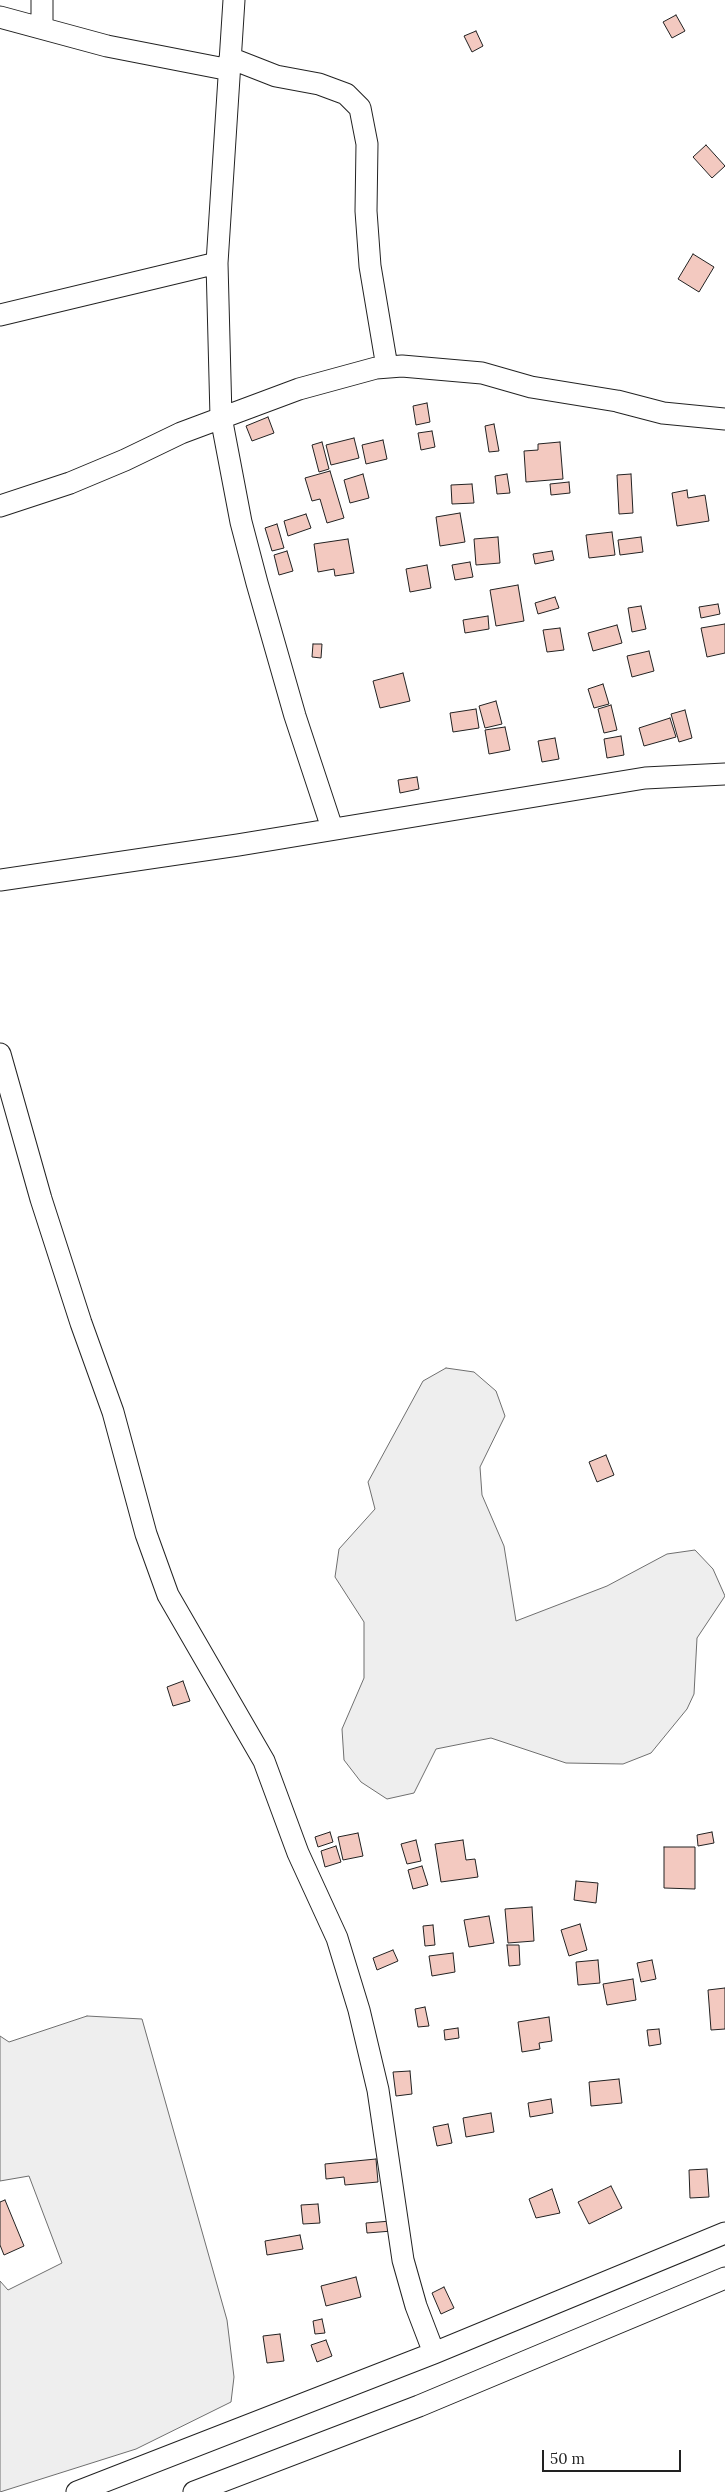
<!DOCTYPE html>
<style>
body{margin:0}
#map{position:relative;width:725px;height:2492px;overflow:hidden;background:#fff;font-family:Lora,serif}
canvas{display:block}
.scale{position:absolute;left:542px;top:2450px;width:139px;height:22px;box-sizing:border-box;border:2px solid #222;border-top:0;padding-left:6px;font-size:15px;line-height:18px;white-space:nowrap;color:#222;-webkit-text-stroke:4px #fff;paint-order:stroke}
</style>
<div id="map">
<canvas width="725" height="2492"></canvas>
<div class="scale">50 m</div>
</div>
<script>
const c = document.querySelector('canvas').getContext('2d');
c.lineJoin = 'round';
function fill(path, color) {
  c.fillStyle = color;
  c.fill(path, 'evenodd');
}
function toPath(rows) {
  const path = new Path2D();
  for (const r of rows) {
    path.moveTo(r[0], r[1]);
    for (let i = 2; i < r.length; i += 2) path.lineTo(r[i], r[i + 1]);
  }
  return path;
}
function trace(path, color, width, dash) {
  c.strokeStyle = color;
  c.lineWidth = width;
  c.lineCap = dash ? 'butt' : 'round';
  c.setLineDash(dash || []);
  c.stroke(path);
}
const green = toPath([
 [446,1368,474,1372,496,1391,505,1416,480,1467,482,1495,504,1546,516,1621,607,1586,667,1554,695,1550,713,1569,725,1596,697,1638,694,1694,687,1709,651,1753,623,1764,566,1763,491,1738,436,1749,414,1793,387,1799,361,1782,344,1760,342,1729,364,1678,364,1622,335,1577,339,1549,375,1509,368,1482,423,1381,446,1368],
 [87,2016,142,2019,227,2320,234,2377,231,2402,136,2449,0,2492,0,2281,8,2290,62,2263,29,2176,0,2181,0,2036,9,2042,87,2016]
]);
fill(green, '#eee');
trace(green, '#6f6f6f', 1);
const building = toPath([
 [676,15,685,31,672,38,663,22,676,15],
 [476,31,483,46,472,52,464,36,476,31],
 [706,145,725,166,712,178,693,157,706,145],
 [693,254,714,267,699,292,678,279,693,254],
 [427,403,430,422,416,425,413,406,427,403],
 [268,417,274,433,252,441,246,426,268,417],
 [494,424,499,451,489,452,485,426,494,424],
 [432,431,435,447,421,450,418,433,432,431],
 [354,438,359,458,331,465,326,445,354,438],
 [383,440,387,459,366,464,362,445,383,440],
 [322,442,329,469,319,472,312,445,322,442],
 [560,442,563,479,526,482,524,451,538,450,538,444,560,442],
 [330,471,344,518,327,523,320,499,312,501,305,478,330,471],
 [363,474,369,498,350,503,344,480,363,474],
 [507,474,510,493,497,494,495,476,507,474],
 [631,474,633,513,619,514,617,475,631,474],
 [569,482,570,493,551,495,550,484,569,482],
 [472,484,474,503,452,504,451,485,472,484],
 [687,490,688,498,705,495,709,521,677,526,672,493,687,490],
 [460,513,465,542,440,546,436,517,460,513],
 [306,514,311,528,288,536,284,521,306,514],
 [277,524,284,548,272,551,265,528,277,524],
 [612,532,615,555,589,558,586,535,612,532],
 [498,537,500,563,476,565,474,539,498,537],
 [641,537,643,552,620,555,618,540,641,537],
 [348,539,354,573,335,576,334,569,318,572,314,544,348,539],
 [287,551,293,571,279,575,274,555,287,551],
 [552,551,554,560,535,564,533,554,552,551],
 [470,562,473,577,455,580,452,565,470,562],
 [427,565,431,588,410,592,406,569,427,565],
 [518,585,524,621,496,626,490,590,518,585],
 [555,597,559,608,538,614,535,603,555,597],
 [718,604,720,614,701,618,699,607,718,604],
 [641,606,646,629,632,632,628,608,641,606],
 [488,616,489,629,465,633,463,620,488,616],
 [725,624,725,653,707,657,701,628,725,624],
 [617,625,622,643,593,651,588,633,617,625],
 [560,628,564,650,547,652,543,630,560,628],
 [313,644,322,644,321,658,312,657,313,644],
 [649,651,654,671,632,677,627,656,649,651],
 [403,673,410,701,380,708,373,681,403,673],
 [603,684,609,704,594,708,588,689,603,684],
 [496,701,502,724,485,728,479,706,496,701],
 [611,705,617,730,604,733,598,709,611,705],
 [476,709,479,728,453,732,450,713,476,709],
 [685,710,692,738,679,742,671,714,685,710],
 [670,718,676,737,644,746,639,728,670,718],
 [505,727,510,750,489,754,485,730,505,727],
 [621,736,624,755,607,758,604,739,621,736],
 [555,738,559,759,542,762,538,741,555,738],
 [417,777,419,789,400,793,398,780,417,777],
 [606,1455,614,1475,597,1482,589,1462,606,1455],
 [183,1681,190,1701,173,1706,167,1687,183,1681],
 [330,1832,333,1842,318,1847,315,1837,330,1832],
 [712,1832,714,1843,698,1846,697,1835,712,1832],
 [358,1833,363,1856,343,1860,338,1837,358,1833],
 [416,1840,421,1861,407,1864,401,1844,416,1840],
 [463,1840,466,1860,475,1859,478,1877,441,1882,435,1844,463,1840],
 [336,1846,341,1862,325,1867,321,1851,336,1846],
 [664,1847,695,1847,695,1889,664,1888,664,1847],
 [422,1866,428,1885,413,1889,408,1870,422,1866],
 [576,1881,598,1883,596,1903,574,1900,576,1881],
 [532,1907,534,1941,508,1943,505,1909,532,1907],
 [489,1916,494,1943,469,1947,464,1920,489,1916],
 [580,1924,587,1950,569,1956,561,1930,580,1924],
 [433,1925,435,1945,425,1946,423,1926,433,1925],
 [507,1945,519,1945,520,1965,509,1966,507,1945],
 [393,1950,398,1961,377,1970,373,1958,393,1950],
 [453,1953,455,1972,432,1976,429,1956,453,1953],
 [598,1960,600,1983,578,1985,576,1962,598,1960],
 [652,1960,656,1979,641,1982,637,1963,652,1960],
 [633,1979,636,2000,607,2005,603,1984,633,1979],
 [725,1988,725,2029,711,2030,708,1990,725,1988],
 [425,2007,429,2026,418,2027,415,2009,425,2007],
 [549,2017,552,2041,539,2043,540,2049,522,2052,518,2022,549,2017],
 [458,2028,459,2038,445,2040,444,2030,458,2028],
 [659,2029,661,2044,649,2046,647,2030,659,2029],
 [410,2071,412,2094,396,2096,393,2072,410,2071],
 [619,2079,622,2103,591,2106,589,2082,619,2079],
 [551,2099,553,2113,530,2117,528,2103,551,2099],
 [491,2113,494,2132,466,2137,463,2118,491,2113],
 [448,2124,452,2143,437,2146,433,2127,448,2124],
 [376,2159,378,2182,345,2185,344,2177,326,2179,325,2164,376,2159],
 [707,2169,709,2197,690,2198,689,2170,707,2169],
 [611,2186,622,2208,589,2224,578,2202,611,2186],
 [552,2189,560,2213,536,2218,529,2199,552,2189],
 [5,2200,24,2246,4,2255,0,2245,0,2202,5,2200],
 [318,2204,320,2223,303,2224,301,2205,318,2204],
 [391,2221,392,2231,367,2233,366,2223,391,2221],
 [300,2235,303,2249,267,2255,265,2241,300,2235],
 [356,2277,361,2297,326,2306,321,2286,356,2277],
 [444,2287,454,2308,441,2314,432,2293,444,2287],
 [322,2319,325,2333,315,2334,313,2321,322,2319],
 [280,2334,284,2361,267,2363,263,2336,280,2334],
 [326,2340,332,2356,317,2362,311,2345,326,2340]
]);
fill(building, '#f3c9c0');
trace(building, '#222', 1);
const minor = toPath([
 [42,0,42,26],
 [234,0,217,263,221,417,241,522,257,583,295,716,332,828],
 [0,17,107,46,230,70],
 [230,58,276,76,319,84,346,94,360,108,367,144,366,211,370,266,387,367],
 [0,315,217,263],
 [0,506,70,483,125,460,181,433,299,389,376,368,402,366,482,373,531,387,617,401,663,413,725,419],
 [0,880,238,845,645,778,725,774],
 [0,1054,41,1199,81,1323,113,1412,146,1534,168,1595,264,1761,298,1853,337,1938,359,2010,378,2090,403,2260,416,2306,434,2353],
 [77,2492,434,2353,725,2233],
 [194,2492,419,2406,725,2278]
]);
trace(minor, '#222', 23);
trace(minor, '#fff', 21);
</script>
